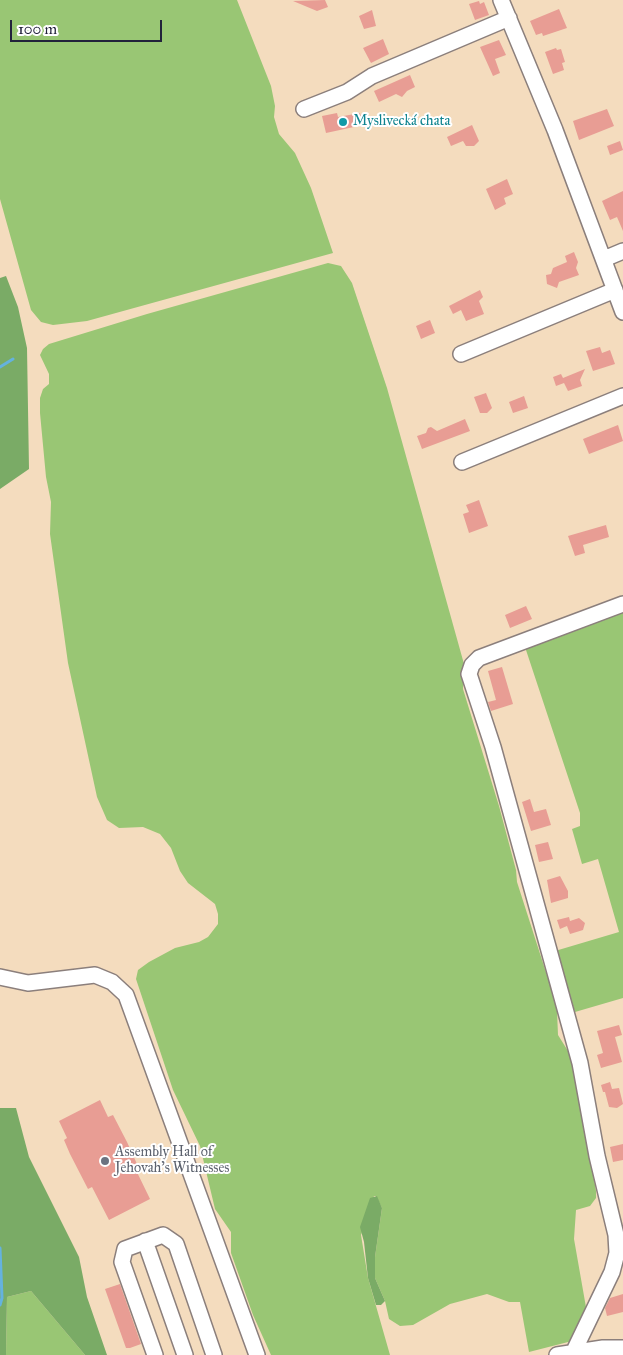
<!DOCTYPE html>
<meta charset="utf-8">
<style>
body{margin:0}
#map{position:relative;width:623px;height:1355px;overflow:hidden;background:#f4dcbe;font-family:"IM FELL Great Primer",serif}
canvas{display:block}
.scale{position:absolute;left:10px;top:20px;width:152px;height:22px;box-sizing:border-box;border:2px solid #22223b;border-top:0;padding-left:6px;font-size:15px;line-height:18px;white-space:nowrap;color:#22223b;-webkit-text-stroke:4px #fff;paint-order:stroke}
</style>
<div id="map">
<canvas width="623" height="1355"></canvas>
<div class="scale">100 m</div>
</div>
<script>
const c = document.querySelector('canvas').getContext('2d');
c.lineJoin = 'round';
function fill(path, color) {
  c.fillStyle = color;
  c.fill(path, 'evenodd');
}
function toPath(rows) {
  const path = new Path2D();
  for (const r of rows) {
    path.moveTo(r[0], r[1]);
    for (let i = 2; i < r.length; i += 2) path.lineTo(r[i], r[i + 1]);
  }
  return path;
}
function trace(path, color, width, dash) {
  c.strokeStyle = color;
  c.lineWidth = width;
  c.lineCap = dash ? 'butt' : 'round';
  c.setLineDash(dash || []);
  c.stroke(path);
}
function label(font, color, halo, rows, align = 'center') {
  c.font = font + ' "IM FELL Great Primer",serif';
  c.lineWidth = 4;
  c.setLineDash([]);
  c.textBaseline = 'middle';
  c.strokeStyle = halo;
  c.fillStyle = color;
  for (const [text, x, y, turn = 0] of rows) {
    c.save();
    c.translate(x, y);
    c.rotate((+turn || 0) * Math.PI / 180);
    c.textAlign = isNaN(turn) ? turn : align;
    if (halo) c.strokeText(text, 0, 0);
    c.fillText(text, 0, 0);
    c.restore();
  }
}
fill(toPath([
 [0,0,237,0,271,86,275,106,274,117,279,134,295,153,311,188,333,253,87,321,53,325,41,322,31,310,0,199],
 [328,263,341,266,352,283,387,388,464,664,463,689,499,806,516,870,517,882,551,988,557,1011,558,1035,568,1051,578,1085,596,1191,596,1198,590,1206,576,1210,574,1239,587,1313,572,1341,529,1352,520,1302,509,1302,487,1294,450,1304,413,1325,400,1326,389,1319,385,1301,375,1278,375,1257,382,1208,376,1196,374,1196,361,1235,368,1278,390,1355,271,1355,253,1315,231,1253,231,1232,215,1209,200,1146,173,1090,136,979,138,970,149,962,175,948,199,942,208,937,218,924,218,914,215,904,188,883,180,871,171,848,160,834,143,827,119,828,107,820,97,797,68,663,50,534,51,502,46,477,40,413,40,398,43,389,49,384,49,374,40,355,43,349,49,344,147,314],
 [623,610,623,998,575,1012,555,951,619,932,598,859,582,864,572,829,580,826,580,813,525,647],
 [31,1291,85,1355,6,1355,7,1297]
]), '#99c674');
fill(toPath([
 [6,276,18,307,27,348,29,469,0,489,0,278],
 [0,1108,16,1108,29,1157,79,1257,87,1297,107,1355,85,1355,31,1291,7,1297,6,1355,0,1355],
 [377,1196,382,1208,375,1257,375,1278,385,1301,381,1305,376,1305,368,1278,364,1242,360,1227,370,1198]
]), '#7aab66');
trace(toPath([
 [0,367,13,359],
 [0,1248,2,1298,0,1305]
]), '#65b2de', 3);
fill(toPath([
 [325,0,328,7,317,11,293,1],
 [479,1,480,4,484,2,489,15,475,20,469,4],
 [559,9,567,28,543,36,542,33,536,35,530,21],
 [372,10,376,26,364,29,359,16],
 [383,39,389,54,371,63,363,48],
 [499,40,506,55,495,59,500,73,493,76,480,47],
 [556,48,557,50,561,49,565,62,562,63,564,70,553,74,545,52],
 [410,75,415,87,407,91,402,97,396,94,379,102,374,91],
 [607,109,614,126,579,140,573,121],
 [337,113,338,117,360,113,363,125,326,133,322,116],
 [472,125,479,141,474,146,466,146,463,141,451,146,447,137],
 [620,141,623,150,610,155,607,146],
 [507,179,513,194,504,198,506,204,495,210,486,189],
 [623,191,623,231,617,217,610,220,602,201],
 [574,252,578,262,576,268,579,275,559,282,557,288,547,284,546,275,551,274,553,268,567,262,565,256],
 [480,290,483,297,479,301,484,314,466,321,461,310,453,314,449,306],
 [430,320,435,333,421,339,416,326],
 [600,347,602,353,610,350,615,364,593,371,586,351],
 [585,369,580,380,582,386,568,391,564,383,556,386,553,377,561,374,563,378],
 [486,393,492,408,487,413,480,413,474,397],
 [524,396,528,408,513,413,509,402],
 [465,419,470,431,422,449,417,436,426,433,428,428,431,427,437,431],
 [618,425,623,441,589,454,583,439],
 [479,500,488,526,469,533,463,514,469,512,466,505],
 [606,525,609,537,583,545,585,553,575,556,568,536],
 [526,606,532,619,510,628,505,615],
 [502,667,513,704,491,711,488,702,496,700,488,671],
 [530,799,534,812,546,809,551,825,531,831,522,802],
 [548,842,553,859,539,862,535,845],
 [560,876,568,891,568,898,551,903,547,880],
 [569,917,570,921,579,918,585,923,583,930,570,934,567,926,560,929,557,920],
 [619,1025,622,1035,615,1037,622,1062,601,1068,597,1055,603,1053,597,1031],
 [610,1082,612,1089,619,1088,623,1104,617,1108,609,1107,605,1092,603,1092,601,1085],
 [100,1100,108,1117,113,1115,127,1142,137,1164,134,1166,150,1199,109,1220,92,1187,88,1189,70,1154,64,1140,67,1138,59,1121],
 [623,1144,623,1160,613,1162,610,1147],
 [120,1284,141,1344,130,1348,126,1348,105,1289],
 [623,1294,623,1312,607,1316,605,1308,610,1298]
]), '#e89d94');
const minor = toPath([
 [501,0,555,130,623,312],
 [304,109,347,92,372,76,509,18],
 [604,259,623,251],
 [461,354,615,290],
 [462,462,623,396],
 [0,977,28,983,95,975,112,982,126,995,257,1355],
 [145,1241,185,1355],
 [574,1351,612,1272,617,1253,616,1235,597,1156,580,1063,493,747,469,674,472,665,479,658,623,604],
 [155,1355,122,1262,125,1249,163,1235,176,1244,214,1355],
 [557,1355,603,1348,623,1348]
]);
trace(minor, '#8b7f7c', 18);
trace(minor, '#fff', 15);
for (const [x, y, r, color] of [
 [343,122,5,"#0f9aa8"],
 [105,1161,5,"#6b7280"]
]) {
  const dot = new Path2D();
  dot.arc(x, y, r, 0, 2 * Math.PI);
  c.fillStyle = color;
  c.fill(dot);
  trace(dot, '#fff', 2);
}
label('14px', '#0d838f', '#fff', [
 ["Myslivecká chata",353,122]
], 'left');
label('14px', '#5b616d', '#fff', [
 ["Assembly Hall of",115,1153],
 ["Jehovah's Witnesses",115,1169]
], 'left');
</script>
